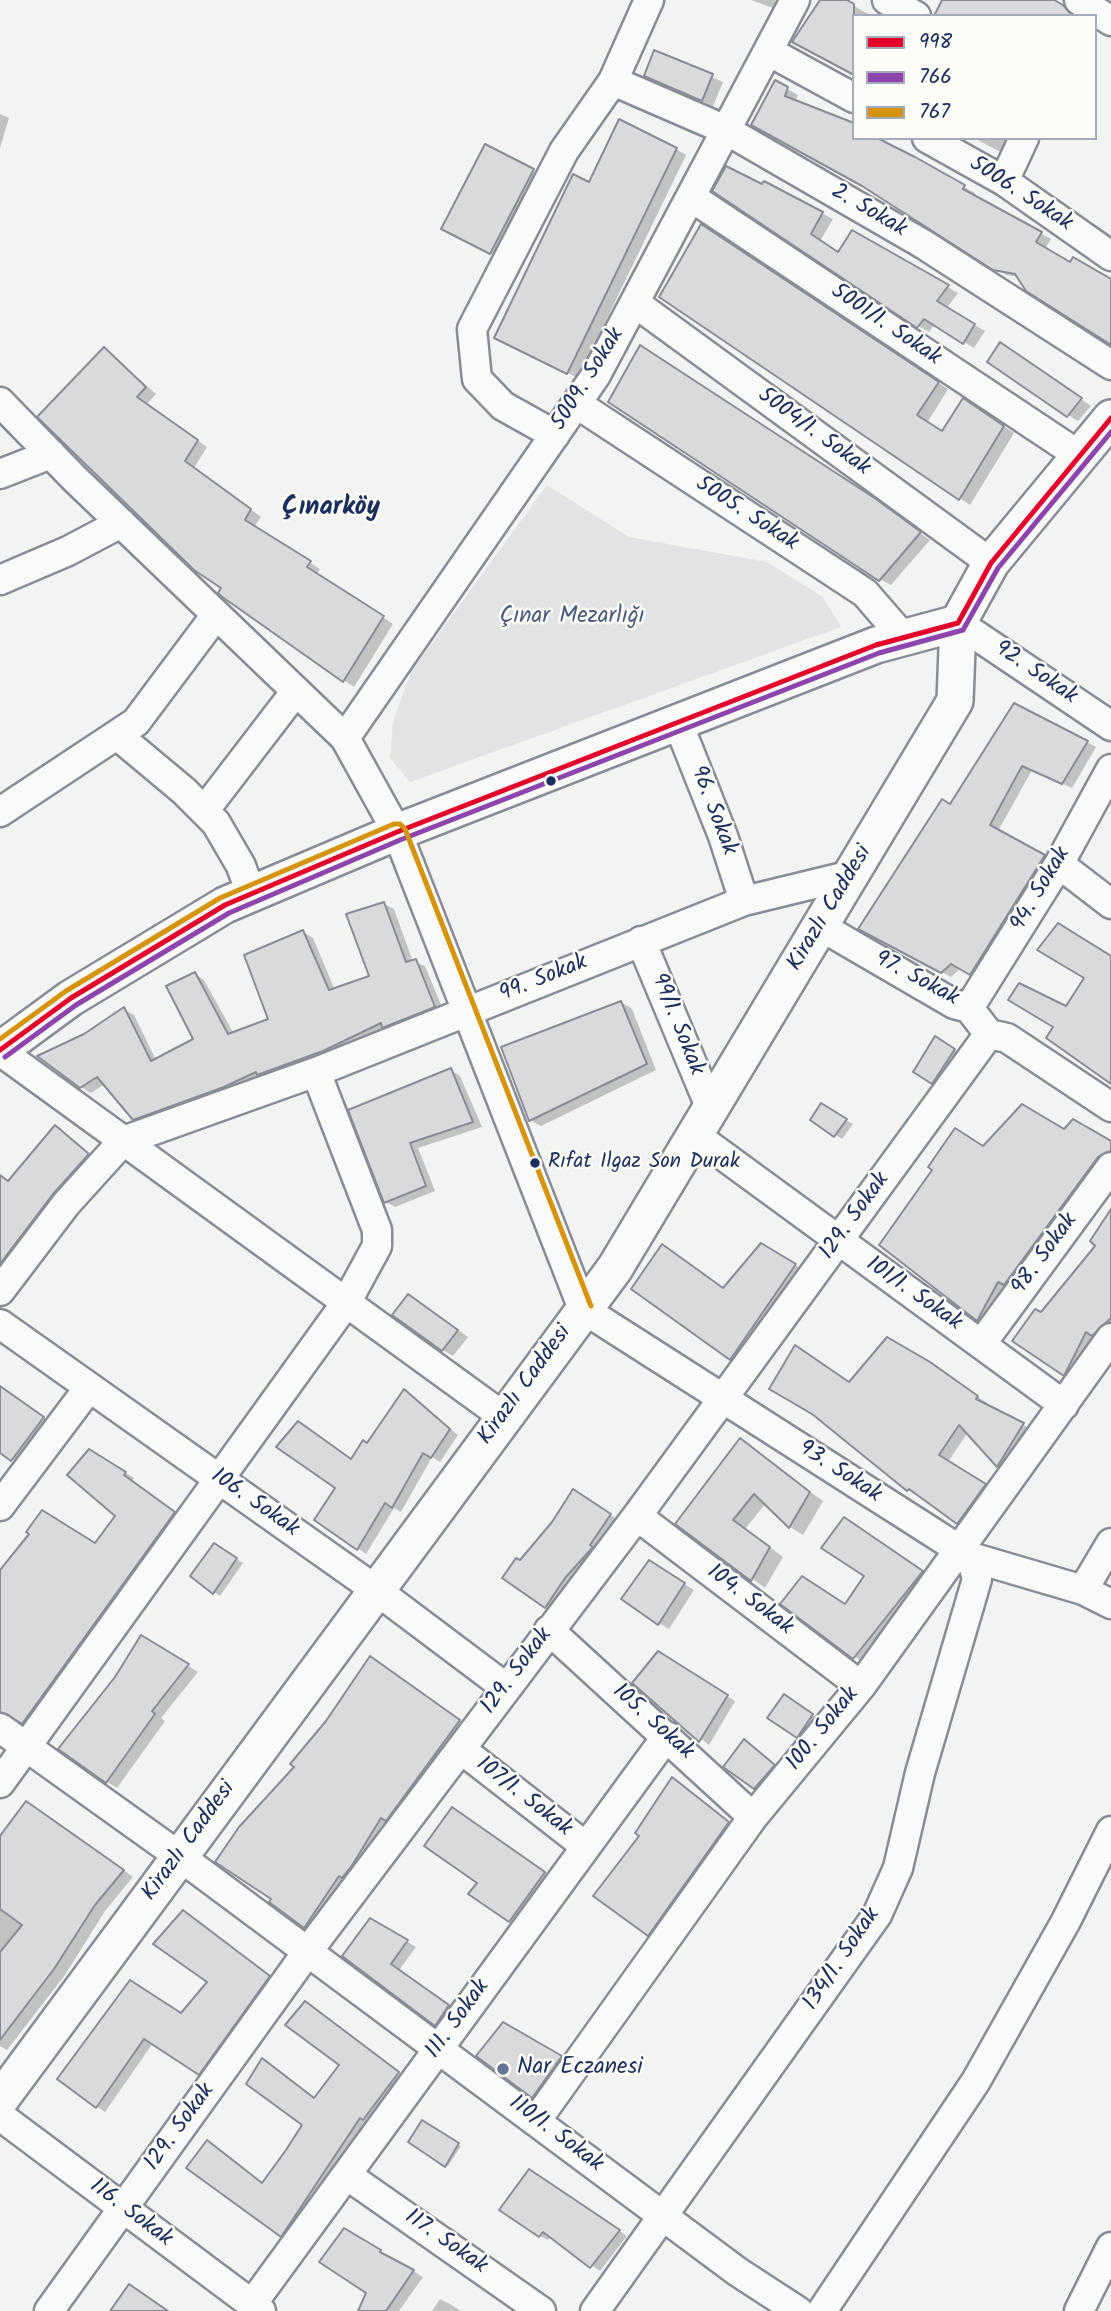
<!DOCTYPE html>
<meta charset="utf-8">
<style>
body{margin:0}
#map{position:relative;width:1111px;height:2311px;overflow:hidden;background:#f3f3f2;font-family:Kalam,sans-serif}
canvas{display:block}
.legend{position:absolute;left:852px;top:14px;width:245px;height:126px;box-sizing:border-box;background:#fdfcf7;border:2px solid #a3aaba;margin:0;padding:9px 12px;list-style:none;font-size:21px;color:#1b2f5e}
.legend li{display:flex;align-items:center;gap:14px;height:35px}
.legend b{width:35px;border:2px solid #a3aaba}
</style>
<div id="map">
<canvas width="1111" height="2311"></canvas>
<ul class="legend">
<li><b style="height:9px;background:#e4002b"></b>998</li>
<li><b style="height:9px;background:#8e44ad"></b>766</li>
<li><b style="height:9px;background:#d6940e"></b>767</li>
</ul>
</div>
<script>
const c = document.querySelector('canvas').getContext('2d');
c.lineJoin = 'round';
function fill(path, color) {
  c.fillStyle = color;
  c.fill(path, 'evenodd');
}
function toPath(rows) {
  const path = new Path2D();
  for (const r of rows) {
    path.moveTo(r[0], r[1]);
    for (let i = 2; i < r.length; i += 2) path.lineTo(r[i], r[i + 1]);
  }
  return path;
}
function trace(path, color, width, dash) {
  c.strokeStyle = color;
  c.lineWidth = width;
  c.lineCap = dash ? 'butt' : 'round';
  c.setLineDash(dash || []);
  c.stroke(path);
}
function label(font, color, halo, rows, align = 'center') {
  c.font = font + ' Kalam,sans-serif';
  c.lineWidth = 5;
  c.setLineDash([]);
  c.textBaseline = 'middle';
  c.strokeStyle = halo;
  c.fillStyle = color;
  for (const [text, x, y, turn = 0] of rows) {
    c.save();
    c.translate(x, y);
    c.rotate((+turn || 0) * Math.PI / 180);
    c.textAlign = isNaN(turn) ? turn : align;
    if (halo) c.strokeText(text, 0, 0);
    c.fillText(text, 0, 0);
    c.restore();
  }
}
fill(toPath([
 [547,485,629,537,767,562,823,597,841,627,410,782,390,758,393,721,411,672]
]), '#e2e3e5');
fill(toPath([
 [751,0,776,0,773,8],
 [822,0,843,0,872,16,854,16],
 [655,52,723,82,713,106,646,76],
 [775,82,798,95,795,102,854,138,881,138,888,142,886,145,975,193,973,196,1051,239,1045,249,1111,282,1111,343,1019,277,1006,275,867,187,753,125],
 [0,114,9,118,0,148],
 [974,138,1019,138,1010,157],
 [485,146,543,177,501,259,454,234],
 [676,149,686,155,578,378,506,343,590,184],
 [765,184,833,219,820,241,839,254,852,232,958,293,946,309,985,331,974,348,935,324,929,332,918,326,715,191,763,187],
 [712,232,948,389,927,423,943,433,974,407,1014,433,970,505,661,297],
 [104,349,156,394,147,404,207,447,194,468,261,517,254,527,320,569,317,574,393,624,354,687,222,594,224,587],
 [1011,351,1091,406,1078,421,1068,415],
 [651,353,930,540,891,585,880,579],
 [1015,705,1096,747,1072,788,1032,770,998,831,1053,862,980,979,961,968,951,977,861,929,951,806],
 [384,904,394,909,413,962,425,966,444,1012,144,1124,134,1118,105,1084,91,1093,81,1087,84,1036,124,1009,134,1015,156,1060,195,1040,195,974,204,980,234,1034,270,1020,303,932,313,938,335,990,371,977],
 [621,1002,632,1009,656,1070,541,1126,530,1120],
 [936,1039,961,1054,940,1086,916,1072],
 [451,1070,460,1076,482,1127,418,1148,435,1191,395,1207,386,1202,351,1111],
 [821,1106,853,1124,842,1139,812,1120],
 [55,1127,98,1161,0,1282,0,1191],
 [1065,1131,1111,1143,1111,1160,988,1325,882,1245,984,1148],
 [1111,1220,1111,1334,1075,1380,1064,1374,1041,1315,1098,1245],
 [761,1246,809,1273,745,1367,633,1288,676,1254,724,1289],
 [419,1302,468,1337,453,1356,443,1350],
 [940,1370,987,1403,986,1406,1033,1430,1008,1471,998,1465,968,1432,948,1462,994,1491,968,1528,908,1490,813,1413,850,1384],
 [0,1386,53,1424,22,1466,0,1451],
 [404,1391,458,1435,440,1462,432,1457,401,1512,394,1508,366,1554,316,1519,352,1461,368,1445],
 [740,1441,823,1501,803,1535,790,1527,766,1503,745,1529,783,1557,765,1588,678,1524],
 [90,1451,134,1478,132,1481,183,1519,32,1727,13,1716,0,1715,0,1572,95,1545,118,1516],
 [580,1495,617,1519,552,1611,504,1577],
 [859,1527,936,1580,868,1666,782,1603,846,1606,866,1576],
 [214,1546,243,1563,220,1596,214,1592],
 [659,1568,694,1590,669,1629,659,1623],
 [142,1637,198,1672,161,1718,165,1721,117,1788,107,1782,116,1678],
 [667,1658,735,1701,709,1745,634,1683],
 [381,1664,469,1727,315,1933,271,1902,297,1767],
 [791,1700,818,1719,804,1740,798,1736],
 [751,1745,780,1770,762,1792,726,1767],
 [672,1779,738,1829,659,1940,649,1934],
 [37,1809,133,1877,105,1911,65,1975,7,2050,0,2046,0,1838],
 [463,1815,555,1879,520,1926,510,1920,480,1882],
 [192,1917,277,1982,208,2078,153,2043,105,2112,60,2079,182,2015,209,1982],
 [370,1920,416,1947,399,1970,457,2012,445,2029,344,1956],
 [313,2008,406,2078,289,2240,282,2235,208,2142,263,2184,305,2124,315,2099,342,2064],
 [504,2024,571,2064,543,2102,533,2097],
 [423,2123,461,2146,448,2166,410,2142],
 [538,2176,627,2236,600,2271,551,2236,548,2240,540,2236],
 [345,2230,423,2277,399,2311,358,2311,368,2293],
 [440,2299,450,2304,461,2311,432,2311]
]), '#0003');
const building = toPath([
 [820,0,847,0,854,4,854,75,792,42,820,0],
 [942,0,1054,0,1063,5,1073,16,934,16,942,0],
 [654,50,713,74,702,101,644,76,654,50],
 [775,80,788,87,785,96,854,123,854,138,877,138,915,157,965,185,963,189,1042,232,1036,242,1070,262,1073,257,1111,279,1111,345,1026,291,1015,274,993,270,862,186,751,125,775,80],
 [619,119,677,148,567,374,494,338,573,174,589,182,619,119],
 [485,144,534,169,490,254,441,229,485,144],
 [726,166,762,184,764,181,823,212,811,234,838,252,852,230,949,285,937,301,975,324,963,344,924,319,917,328,712,191,726,166],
 [701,224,939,382,917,415,942,431,963,398,1004,426,959,500,659,297,701,224],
 [1000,342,1082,398,1067,417,987,362,1000,342],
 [640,345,876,499,921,532,879,581,608,402,640,345],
 [104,347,146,387,137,397,198,440,185,461,251,509,245,520,311,561,307,567,384,616,343,682,221,596,218,593,221,588,194,570,37,417,104,347],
 [1014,703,1088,741,1062,784,1022,766,990,825,1045,855,970,975,951,964,941,973,858,929,942,799,950,804,1014,703],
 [384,902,406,962,416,959,435,1007,382,1028,381,1023,323,1051,257,1075,256,1072,224,1087,133,1120,97,1077,80,1088,37,1056,84,1034,124,1007,151,1061,193,1039,166,986,195,972,228,1034,268,1019,244,955,303,930,329,990,369,976,346,914,384,902],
 [1058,923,1111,956,1111,1084,1046,1038,1053,1027,1008,1000,1019,983,1066,1006,1084,978,1037,950,1058,923],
 [621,1001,647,1064,529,1121,501,1047,621,1001],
 [935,1036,955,1049,932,1084,913,1072,935,1036],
 [451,1068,473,1122,410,1143,426,1186,384,1203,348,1110,451,1068],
 [821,1103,847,1119,834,1137,810,1120,821,1103],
 [1022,1104,1064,1129,1073,1119,1111,1141,1111,1151,1098,1157,1004,1285,998,1282,977,1321,879,1245,932,1170,928,1167,955,1128,983,1146,1022,1104],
 [55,1125,89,1154,53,1194,0,1264,0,1175,8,1181,55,1125],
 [1111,1209,1111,1318,1092,1336,1086,1332,1064,1376,1012,1341,1035,1309,1041,1312,1095,1246,1090,1241,1111,1209],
 [761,1243,796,1264,730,1360,631,1289,662,1244,723,1288,761,1243],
 [408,1294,458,1330,442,1351,392,1315,408,1294],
 [887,1337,930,1362,978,1396,976,1399,1024,1423,997,1467,959,1425,939,1455,986,1484,957,1524,909,1489,907,1491,812,1414,769,1389,795,1345,849,1382,887,1337],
 [0,1386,44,1417,11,1461,0,1453,0,1386],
 [404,1389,450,1429,431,1458,423,1453,392,1508,385,1503,357,1550,314,1520,335,1488,276,1447,298,1421,351,1459,363,1440,367,1443,404,1389],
 [740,1438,810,1492,789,1528,754,1494,733,1520,770,1547,751,1581,675,1524,740,1438],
 [89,1449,126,1472,124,1475,175,1512,22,1724,0,1712,0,1570,29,1534,26,1532,42,1510,95,1543,115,1516,67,1475,89,1449],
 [573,1489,611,1514,590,1545,593,1547,565,1578,545,1608,502,1578,516,1558,520,1560,552,1522,573,1489],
 [844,1517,923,1571,853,1659,780,1604,802,1576,845,1604,864,1576,821,1548,844,1517],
 [214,1543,237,1558,213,1594,190,1576,214,1543],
 [649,1560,685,1583,658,1625,621,1599,649,1560],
 [141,1635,189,1664,152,1711,155,1714,106,1783,58,1749,115,1677,141,1635],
 [658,1651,728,1695,699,1742,632,1683,658,1651],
 [370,1656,460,1720,386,1821,381,1818,351,1867,342,1878,339,1876,304,1928,269,1902,271,1899,215,1862,239,1827,294,1767,290,1764,326,1721,370,1656],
 [784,1694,813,1714,797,1738,767,1718,784,1694],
 [744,1739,775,1765,754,1789,723,1767,744,1739],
 [672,1777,729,1822,648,1936,593,1896,639,1836,635,1833,672,1777],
 [26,1801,124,1870,95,1905,54,1969,0,2040,0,1952,22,1925,0,1909,0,1836,26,1801],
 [452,1807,545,1872,509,1922,468,1894,477,1883,424,1846,452,1807],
 [183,1910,270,1976,199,2075,144,2039,96,2108,57,2079,130,1980,181,2013,207,1982,153,1944,183,1910],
 [370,1918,408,1940,391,1964,449,2005,435,2026,342,1956,370,1918],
 [305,2001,399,2072,363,2120,360,2118,281,2237,186,2168,207,2140,262,2183,286,2150,302,2125,246,2084,262,2058,314,2098,339,2065,285,2025,305,2001],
 [503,2022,562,2056,532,2098,476,2056,503,2022],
 [422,2120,459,2143,445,2167,408,2142,422,2120],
 [529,2169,620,2230,590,2268,543,2232,539,2237,499,2210,529,2169],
 [344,2228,381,2250,380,2252,414,2270,386,2311,358,2311,366,2293,319,2262,344,2228],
 [129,2284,168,2311,110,2311,129,2284]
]);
fill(building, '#d9dadb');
trace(building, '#888c94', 2);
const minor = toPath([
 [887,0,916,16],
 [1079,0,1111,21],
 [768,51,854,98],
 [613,81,726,130,923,244,1111,365],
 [927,138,1004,181,1111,256],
 [1004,181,1024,138],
 [691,197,1080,456],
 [635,303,991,563],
 [0,402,74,478,345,738,397,832,583,1309,971,1557,1083,1590,1111,1604],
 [577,404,865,593,904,638],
 [555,435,503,406,477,379,472,329,564,151,613,81,649,0],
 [0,474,51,454],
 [0,580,68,551,121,523],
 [958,623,1111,726],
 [678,723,723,836,744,901],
 [117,735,184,791,216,823,241,866,251,894],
 [345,738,596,375,795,0],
 [204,811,296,691],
 [0,812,136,722,216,615],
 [1059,864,1111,904],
 [820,926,954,1004,969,1008,989,1034,1007,1038,1111,1107],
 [641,941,711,1109],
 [969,1008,1059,864,1111,769],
 [0,1051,504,1417],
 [695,1135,1064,1405],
 [0,1291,66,1204,123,1141,316,1072,744,901,851,875],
 [0,1324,376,1590,505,1687],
 [982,1343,1111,1167],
 [0,1506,88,1389],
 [637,1516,861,1686],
 [1083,1590,1111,1543],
 [549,1630,753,1817],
 [0,1728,179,1856,738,2272,798,2311],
 [462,1750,584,1845],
 [0,1783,346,1303,377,1246,377,1230,316,1072],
 [0,2116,261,2311],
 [536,2121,753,1817,861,1686,1111,1338],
 [348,2176,541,2311],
 [252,2304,667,1736],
 [49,2311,308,1951,637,1516,989,1034],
 [595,2311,877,1915,898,1868,920,1773,977,1579,971,1557],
 [822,2311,976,2081,1066,1921,1111,1831],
 [1079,2311,1111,2247]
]);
const major = toPath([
 [0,1050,71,998,225,905,397,832,876,645,958,623,991,563,1111,418],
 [0,2100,615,1268,955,701,958,623]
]);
trace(minor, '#888c94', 33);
trace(major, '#888c94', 40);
trace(minor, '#fafaf8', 28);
trace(major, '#fafaf8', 35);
trace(toPath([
 [0,1050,71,998,225,905,397,832,876,645,958,623,991,563,1111,418]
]), '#e4002b', 5);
trace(toPath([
 [5,1057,76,1005,229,913,400,840,879,653,963,630,998,568,1111,432]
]), '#8e44ad', 5);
trace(toPath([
 [0,1039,66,991,220,898,394,824,400,824,405,829,591,1306]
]), '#d6940e', 5);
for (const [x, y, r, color] of [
 [551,781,6,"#1b2f5e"],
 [535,1163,6,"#1b2f5e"],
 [503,2069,7,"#677492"]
]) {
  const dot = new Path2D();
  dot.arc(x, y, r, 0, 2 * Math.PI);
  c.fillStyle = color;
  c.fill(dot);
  trace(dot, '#fdfcf7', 2.5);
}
label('21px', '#1b2f5e', '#fdfcf7', [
 ["Rıfat Ilgaz Son Durak",548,1163]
], 'left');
label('23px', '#1b2f5e', '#fdfcf7', [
 ["5006. Sokak",1020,195,33],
 ["2. Sokak",868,212,30],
 ["5001/1. Sokak",885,326,34],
 ["5009. Sokak",589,380,-58],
 ["5004/1. Sokak",813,433,36],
 ["5005. Sokak",746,515,33],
 ["92. Sokak",1035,674,34],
 ["96. Sokak",712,811,69],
 ["94. Sokak",1042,890,-59],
 ["Kirazlı Caddesi",831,909,-59],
 ["99. Sokak",544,980,-22],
 ["97. Sokak",916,980,28],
 ["99/1. Sokak",676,1025,68],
 ["129. Sokak",856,1217,-54],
 ["98. Sokak",1046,1255,-54],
 ["101/1. Sokak",913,1295,35],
 ["Kirazlı Caddesi",526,1386,-54],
 ["93. Sokak",839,1473,33],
 ["106. Sokak",254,1504,35],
 ["104. Sokak",749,1601,37],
 ["129. Sokak",518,1672,-53],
 ["105. Sokak",652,1723,42],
 ["100. Sokak",824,1730,-51],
 ["107/1. Sokak",523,1798,38],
 ["Kirazlı Caddesi",190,1842,-54],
 ["134/1. Sokak",843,1960,-56],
 ["111. Sokak",459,2020,-54],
 ["129. Sokak",181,2128,-54],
 ["110/1. Sokak",555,2135,37],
 ["116. Sokak",130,2214,37],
 ["117. Sokak",445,2243,35]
]);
label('23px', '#49597d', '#fdfcf7', [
 ["Çınar Mezarlığı",572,618]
]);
label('23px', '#1b2f5e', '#fdfcf7', [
 ["Nar Eczanesi",517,2069]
], 'left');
label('bold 26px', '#1b2f5e', '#fdfcf7', [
 ["Çınarköy",331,510]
]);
</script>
